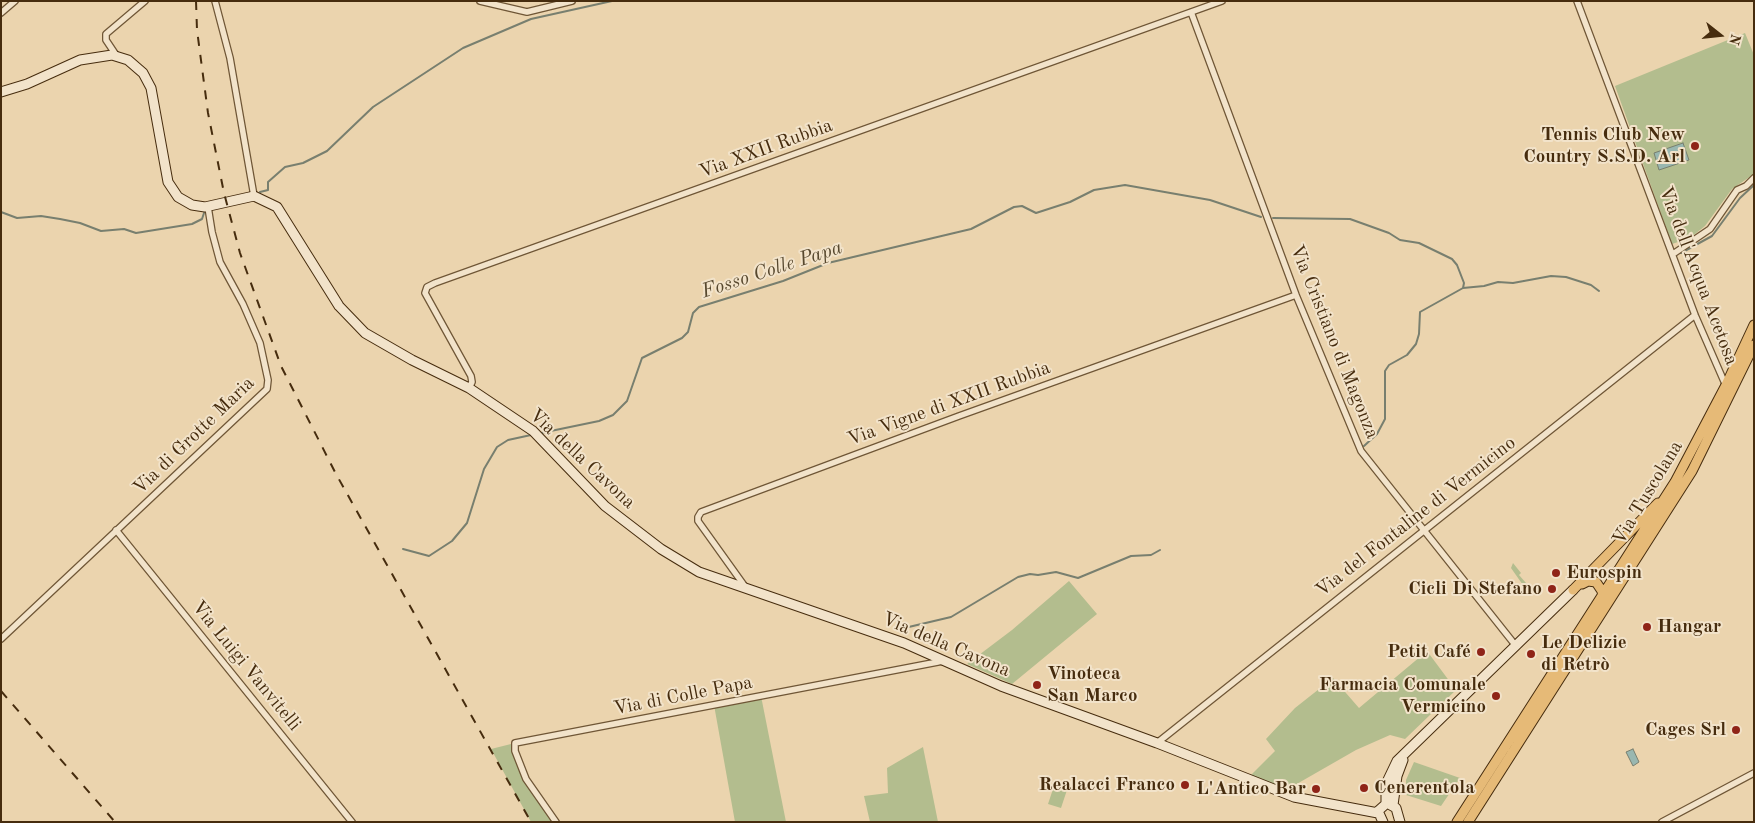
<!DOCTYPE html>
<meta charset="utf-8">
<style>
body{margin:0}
#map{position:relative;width:1755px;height:823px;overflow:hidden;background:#ebd4ae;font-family:"Old Standard TT",serif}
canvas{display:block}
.frame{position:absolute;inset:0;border:2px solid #462c0e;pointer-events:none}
.north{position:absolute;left:1695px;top:10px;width:50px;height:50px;-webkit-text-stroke:4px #f2e3ca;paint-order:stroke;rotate:106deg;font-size:14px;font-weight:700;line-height:20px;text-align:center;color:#462c0e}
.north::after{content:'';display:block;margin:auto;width:18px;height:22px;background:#462c0e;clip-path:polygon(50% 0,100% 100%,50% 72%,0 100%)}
</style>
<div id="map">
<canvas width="1755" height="823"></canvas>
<div class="frame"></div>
<div class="north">N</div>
</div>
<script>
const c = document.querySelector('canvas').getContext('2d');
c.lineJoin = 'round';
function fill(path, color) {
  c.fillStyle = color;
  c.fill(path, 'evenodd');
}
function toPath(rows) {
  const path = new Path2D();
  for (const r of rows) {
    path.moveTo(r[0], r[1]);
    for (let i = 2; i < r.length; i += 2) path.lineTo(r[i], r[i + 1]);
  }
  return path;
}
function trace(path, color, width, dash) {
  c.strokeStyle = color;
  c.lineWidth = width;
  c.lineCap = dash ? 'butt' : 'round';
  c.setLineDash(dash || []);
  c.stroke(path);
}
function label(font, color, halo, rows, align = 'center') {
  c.font = font + ' "Old Standard TT",serif';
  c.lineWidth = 4;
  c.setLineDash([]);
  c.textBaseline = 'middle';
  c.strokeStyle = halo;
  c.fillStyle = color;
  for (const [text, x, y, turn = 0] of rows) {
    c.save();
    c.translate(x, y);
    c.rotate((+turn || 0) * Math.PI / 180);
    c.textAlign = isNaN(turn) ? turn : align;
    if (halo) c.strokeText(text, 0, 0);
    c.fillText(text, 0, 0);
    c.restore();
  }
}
fill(toPath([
 [1745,33,1754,55,1754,174,1732,189,1705,226,1690,238,1672,244,1615,86],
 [1513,563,1521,573,1519,575,1533,591,1530,595,1511,568],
 [1069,581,1097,614,1012,684,967,664,1012,630],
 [1427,651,1456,690,1405,739,1390,735,1356,750,1288,789,1251,775,1275,751,1266,739,1295,708,1333,678,1359,708],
 [761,696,786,822,735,822,714,705],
 [515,743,526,779,556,822,531,822,491,749],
 [923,747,938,822,870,822,864,796,888,793,887,768],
 [1414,762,1460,778,1441,806,1406,795,1406,780],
 [1055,783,1068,787,1061,808,1048,804]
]), '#b3bd8e');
const water = toPath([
 [1683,143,1689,160,1659,170,1654,153,1683,143],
 [1633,749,1639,762,1633,766,1626,752,1633,749]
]);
fill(water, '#99b7b0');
trace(water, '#787f6f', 1);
trace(toPath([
 [260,192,268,190,268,182,285,167,303,163,327,151,373,107,463,48,531,19,612,1],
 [1,212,17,218,41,216,60,219,80,223,101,231,124,229,136,233,192,224,202,219,204,213],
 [1273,218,1350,219,1389,233,1400,240,1419,243,1452,259,1457,265,1464,283,1463,288],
 [1681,253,1712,236,1740,198,1754,185],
 [541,433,599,421,613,415,627,401,642,358,682,338,688,332,693,313,699,307,783,281,828,263,971,229,1014,207,1022,206,1036,213,1070,202,1094,190,1125,185,1210,200,1261,217],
 [1364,446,1377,434,1385,419,1385,371,1389,365,1407,355,1416,344,1419,334,1420,312,1463,288,1484,286,1498,282,1513,283,1551,276,1566,277,1591,285,1599,291],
 [403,549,429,556,452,541,467,523,484,469,497,447,508,440,531,435],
 [896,630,951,617,1018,577,1030,574,1038,575,1056,572,1078,578,1131,556,1151,555,1160,550]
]), '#787f6f', 2);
const minor = toPath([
 [215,1,230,58,254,196],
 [480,1,527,12,572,1],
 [1577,1,1695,315,1726,386],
 [1191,12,1296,295,1361,451,1516,646],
 [1,13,15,1],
 [116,55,106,40,106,34,145,1],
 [1673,254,1710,229,1737,190,1746,186,1754,178],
 [469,388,472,382,471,376,425,293,427,287,435,283,1222,1],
 [116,530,352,822],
 [746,588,698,521,698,517,701,512,959,416,1296,295],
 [1,639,267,389,268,380,260,343,243,304,220,262,212,232,208,207],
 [1157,743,1695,315],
 [556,822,526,779,515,751,515,743,943,661],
 [1662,822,1754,773]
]);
const secondary = toPath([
 [1,92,27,84,80,60,112,55,128,60,143,73,151,88,168,182,178,197,192,205,205,207,254,196,277,207,339,306,365,333,412,360,469,388,533,431,605,506,661,549,699,572,904,643,1001,686,1157,743,1294,797,1378,813],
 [1386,804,1386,784,1397,761,1573,590],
 [1393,805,1397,776,1403,760],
 [1383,822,1378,811,1387,803,1396,808,1400,822]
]);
const primary = toPath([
 [1582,584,1588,581,1596,582,1602,591,1603,598],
 [1573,590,1658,503],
 [1457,822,1675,482,1726,385,1754,325],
 [1468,822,1692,471,1754,345]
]);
trace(minor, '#6f5636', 8);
trace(secondary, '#462c0e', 11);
trace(primary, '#462c0e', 11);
trace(minor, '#f2e3ca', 5.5);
trace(secondary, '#f2e3ca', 9);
trace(primary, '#e6ba77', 9);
trace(toPath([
 [196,1,197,30,208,113,224,193,240,253,281,366,336,474,531,822],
 [1,691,115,822]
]), '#462c0e', 2, [9, 9]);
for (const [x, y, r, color] of [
 [1695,146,5,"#8f2418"],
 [1556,573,5,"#8f2418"],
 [1552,589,5,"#8f2418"],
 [1647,627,5,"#8f2418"],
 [1481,652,5,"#8f2418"],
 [1531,654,5,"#8f2418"],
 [1037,685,5,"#8f2418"],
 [1496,696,5,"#8f2418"],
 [1736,730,5,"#8f2418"],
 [1185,785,5,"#8f2418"],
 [1364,788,5,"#8f2418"],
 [1316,789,5,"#8f2418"]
]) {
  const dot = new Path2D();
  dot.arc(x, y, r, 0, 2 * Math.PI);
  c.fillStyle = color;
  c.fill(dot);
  trace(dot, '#f2e3ca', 2);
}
label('bold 19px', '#462c0e', '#f2e3ca', [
 ["Tennis Club New",1685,135],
 ["Country S.S.D. Arl",1685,157],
 ["Eurospin",1566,573,"left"],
 ["Cicli Di Stefano",1542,589],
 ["Hangar",1657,627,"left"],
 ["Le Delizie",1541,643,"left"],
 ["di Retrò",1541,665,"left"],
 ["Petit Café",1471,652],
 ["Vinoteca",1047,674,"left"],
 ["San Marco",1047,696,"left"],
 ["Farmacia Comunale",1486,685],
 ["Vermicino",1486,707],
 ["Cages Srl",1726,730],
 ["Realacci Franco",1175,785],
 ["Cenerentola",1374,788,"left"],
 ["L'Antico Bar",1306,789]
], 'right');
label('19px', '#462c0e', '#f2e3ca', [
 ["Via XXII Rubbia",766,149,-20],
 ["Via dell'Acqua Acetosa",1698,276,69],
 ["Via Cristiano di Magonza",1334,342,68],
 ["Via Vigne di XXII Rubbia",949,404,-20],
 ["Via di Grotte Maria",194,436,-44],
 ["Via della Cavona",582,459,43],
 ["Via Tuscolana",1648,493,-59],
 ["Via del Fontaline di Vermicino",1416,517,-38],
 ["Via della Cavona",946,645,23],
 ["Via Luigi Vanvitelli",246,666,51],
 ["Via di Colle Papa",683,696,-11]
]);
label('italic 20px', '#57482e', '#f2e3ca', [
 ["Fosso Colle Papa",772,270,-18]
]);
</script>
